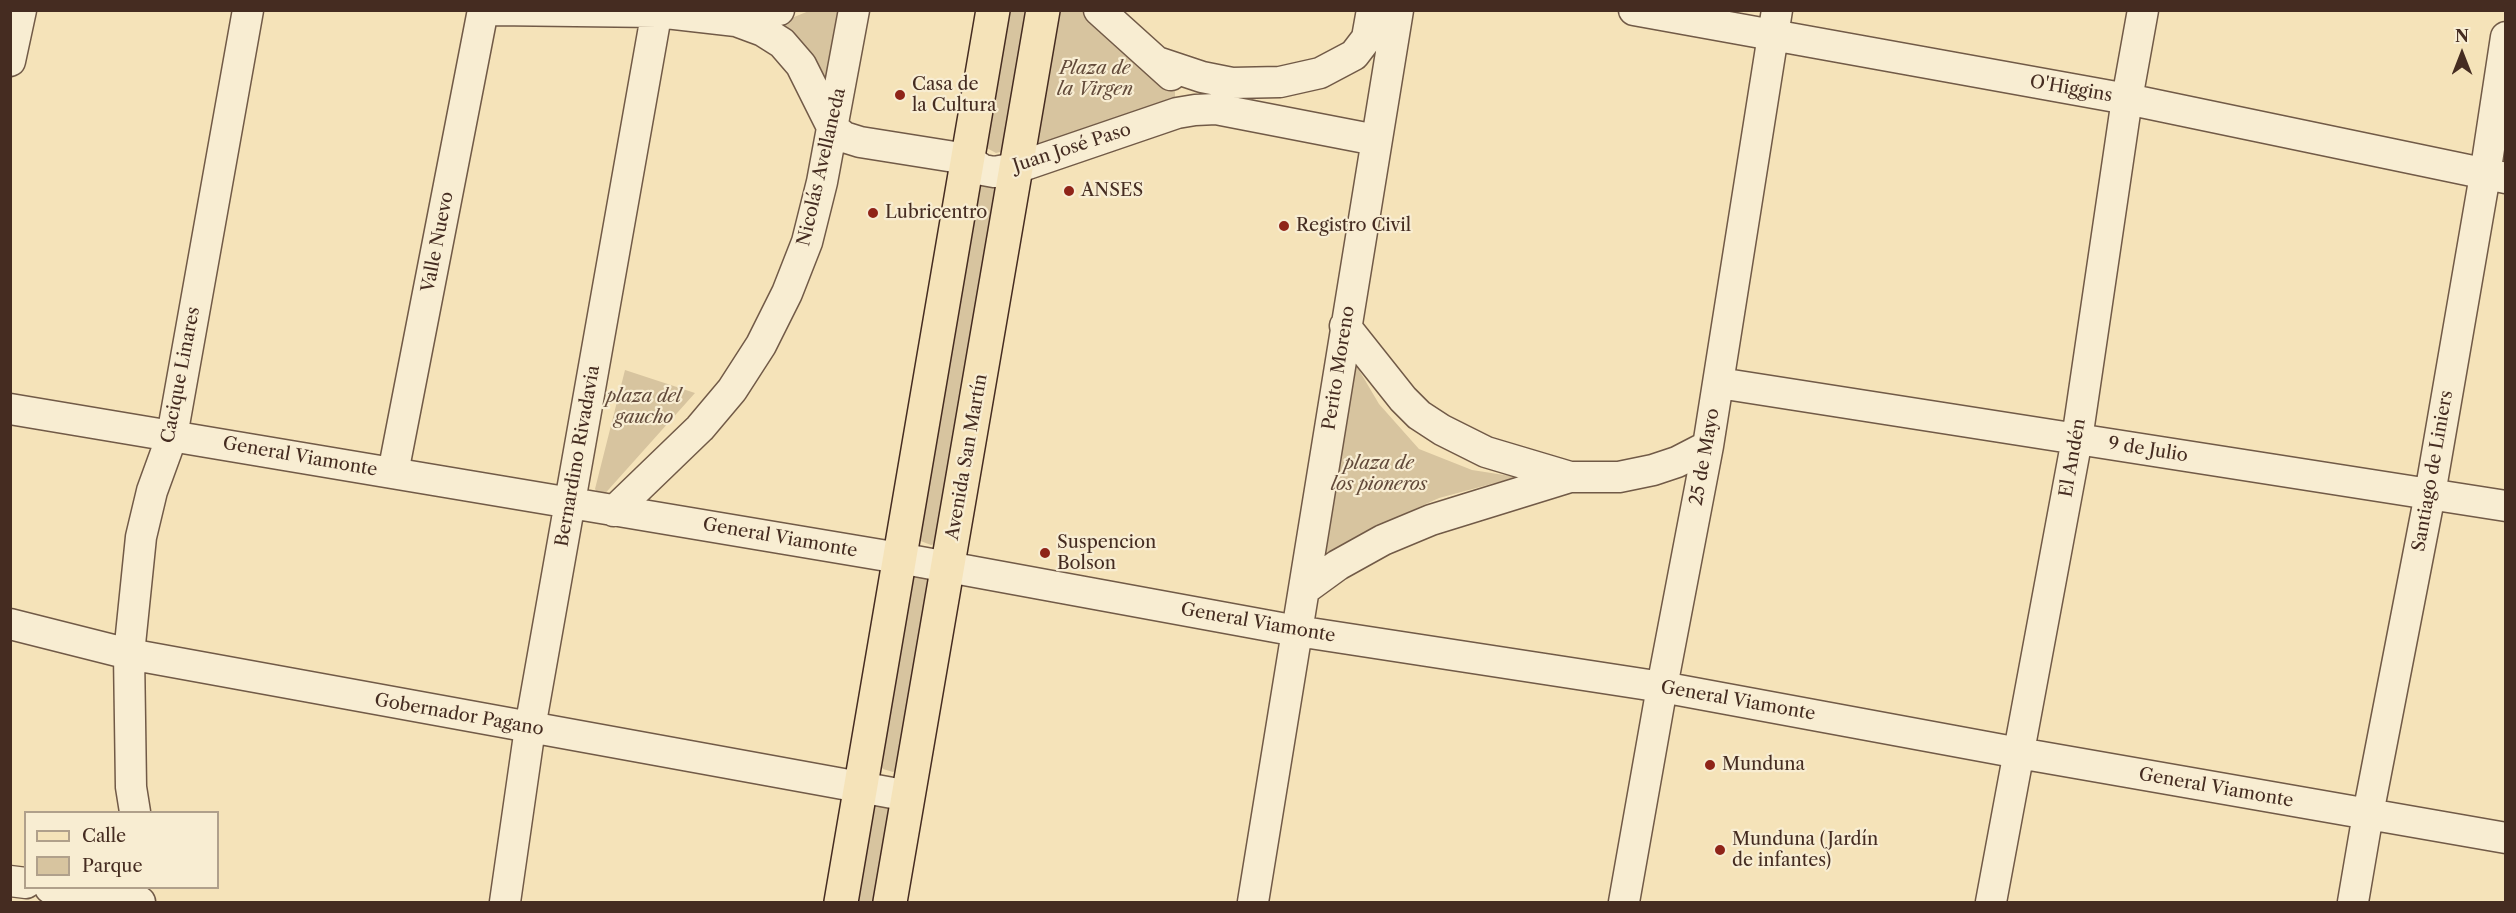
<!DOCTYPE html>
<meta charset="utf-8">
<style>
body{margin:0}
#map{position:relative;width:2516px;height:913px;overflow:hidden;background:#f5e3b9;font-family:"Libre Caslon Text",serif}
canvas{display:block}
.frame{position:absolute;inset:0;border:12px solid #452c21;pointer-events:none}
.legend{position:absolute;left:24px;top:811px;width:195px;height:78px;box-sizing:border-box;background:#f8edd2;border:2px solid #b0a08b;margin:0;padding:8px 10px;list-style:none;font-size:18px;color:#452c21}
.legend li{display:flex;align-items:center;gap:12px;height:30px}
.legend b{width:30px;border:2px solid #b0a08b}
.north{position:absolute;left:2432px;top:24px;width:60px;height:60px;-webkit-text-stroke:4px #f8edd2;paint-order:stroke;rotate:0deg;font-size:16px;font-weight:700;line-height:24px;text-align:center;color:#452c21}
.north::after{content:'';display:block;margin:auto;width:21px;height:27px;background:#452c21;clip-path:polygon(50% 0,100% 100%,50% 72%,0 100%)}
</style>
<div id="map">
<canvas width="2516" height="913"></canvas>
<div class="frame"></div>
<ul class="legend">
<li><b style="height:8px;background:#f5e3b9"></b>Calle</li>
<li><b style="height:16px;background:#d7c49f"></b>Parque</li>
</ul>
<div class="north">N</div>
</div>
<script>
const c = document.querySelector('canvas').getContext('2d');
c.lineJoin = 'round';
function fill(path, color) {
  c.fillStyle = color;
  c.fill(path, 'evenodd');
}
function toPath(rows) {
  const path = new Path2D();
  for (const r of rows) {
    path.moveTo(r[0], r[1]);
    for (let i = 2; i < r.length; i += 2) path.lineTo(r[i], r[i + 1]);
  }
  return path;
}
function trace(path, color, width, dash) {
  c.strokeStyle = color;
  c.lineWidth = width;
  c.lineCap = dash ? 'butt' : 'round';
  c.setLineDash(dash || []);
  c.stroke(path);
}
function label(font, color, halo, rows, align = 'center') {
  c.font = font + ' "Libre Caslon Text",serif';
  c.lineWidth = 4.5;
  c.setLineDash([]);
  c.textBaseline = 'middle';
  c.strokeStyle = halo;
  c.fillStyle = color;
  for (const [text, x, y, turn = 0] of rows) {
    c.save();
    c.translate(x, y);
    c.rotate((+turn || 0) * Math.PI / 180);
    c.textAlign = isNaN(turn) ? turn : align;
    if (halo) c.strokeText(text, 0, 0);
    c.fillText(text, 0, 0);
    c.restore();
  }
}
fill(toPath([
 [809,11,841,11,826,94,779,23],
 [1002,11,1036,11,1004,151,996,153,983,146],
 [1056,11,1094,11,1175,85,1175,100,1045,149,1034,145],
 [971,177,998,180,939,543,931,545,918,540],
 [1349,353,1379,404,1419,449,1472,470,1517,477,1439,498,1371,529,1318,561],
 [625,370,695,393,601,498,595,489],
 [910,573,931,575,902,768,893,772,883,769,877,761],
 [873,803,896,809,881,902,852,902]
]), '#d7c49f');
const minor = toPath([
 [494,10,657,12,736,21,763,31,782,43,801,65,832,127,844,137,860,142,967,159,983,170,994,172,1016,168,1177,113,1195,110,1216,109,1376,140],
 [1099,10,1171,75],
 [1634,10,2127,99,2506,178],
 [736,21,779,10],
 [10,61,21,10],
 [1157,62,1202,77,1232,83,1280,82,1320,73,1354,55,1367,38,1372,10],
 [1345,326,1403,399,1419,415,1442,430,1486,452,1570,477],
 [1719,383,2506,506],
 [10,409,899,558,1297,631,1662,687,2019,753,2506,838],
 [393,473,483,10],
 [614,511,700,428,732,390,761,345,787,293,807,242,822,182,854,10],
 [1305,589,1338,565,1383,540,1431,520,1570,477,1619,477,1653,470,1677,462,1708,446],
 [10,624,129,654,909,796],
 [135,812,131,787,129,654,141,537,152,491,172,436,248,10],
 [10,881,26,883],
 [50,888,140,902],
 [505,902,530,728,657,10],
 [1253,902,1398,10],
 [1624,902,1662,687,1708,446,1777,10],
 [1991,902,2077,439,2127,99,2143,10],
 [2353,902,2368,814,2430,494,2485,175,2506,37]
]);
const major = toPath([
 [841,902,993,10],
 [890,902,1043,10]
]);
trace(minor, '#715a47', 33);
trace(major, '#452c21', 36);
trace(minor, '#f8edd2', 30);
trace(major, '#f5e3b9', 33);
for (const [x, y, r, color] of [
 [900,95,6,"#8f2418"],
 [1069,191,6,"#8f2418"],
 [873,213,6,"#8f2418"],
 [1284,226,6,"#8f2418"],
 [1045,553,6,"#8f2418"],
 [1710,765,6,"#8f2418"],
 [1720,850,6,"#8f2418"]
]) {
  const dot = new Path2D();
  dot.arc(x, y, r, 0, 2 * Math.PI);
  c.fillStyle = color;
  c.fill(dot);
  trace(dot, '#f8edd2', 2);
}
label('italic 18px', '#624a3a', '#f8edd2', [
 ["Plaza de",1095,69],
 ["la Virgen",1095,90],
 ["plaza del",644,397],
 ["gaucho",644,418],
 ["plaza de",1379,464],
 ["los pioneros",1379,485]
]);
label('18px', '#452c21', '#f8edd2', [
 ["Casa de",912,85],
 ["la Cultura",912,106],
 ["ANSES",1081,191],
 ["Lubricentro",885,213],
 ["Registro Civil",1296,226],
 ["Suspencion",1057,543],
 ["Bolson",1057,564],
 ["Munduna",1722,765],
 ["Munduna (Jardín",1732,840],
 ["de infantes)",1732,861]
], 'left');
label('18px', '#452c21', '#f8edd2', [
 ["O'Higgins",2071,89,10],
 ["Juan José Paso",1072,148,-18],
 ["Nicolás Avellaneda",822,167,-77],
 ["Valle Nuevo",438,242,-79],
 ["Perito Moreno",1339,368,-81],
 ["Cacique Linares",181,375,-79],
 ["9 de Julio",2148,450,9],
 ["Bernardino Rivadavia",578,456,-80],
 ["General Viamonte",300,457,10],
 ["Avenida San Martín",967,457,-80],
 ["25 de Mayo",1705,457,-80],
 ["El Andén",2073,458,-80],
 ["Santiago de Liniers",2433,471,-80],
 ["General Viamonte",780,538,10],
 ["General Viamonte",1258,623,10],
 ["General Viamonte",1738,701,10],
 ["Gobernador Pagano",459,715,10],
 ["General Viamonte",2216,788,10]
]);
</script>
